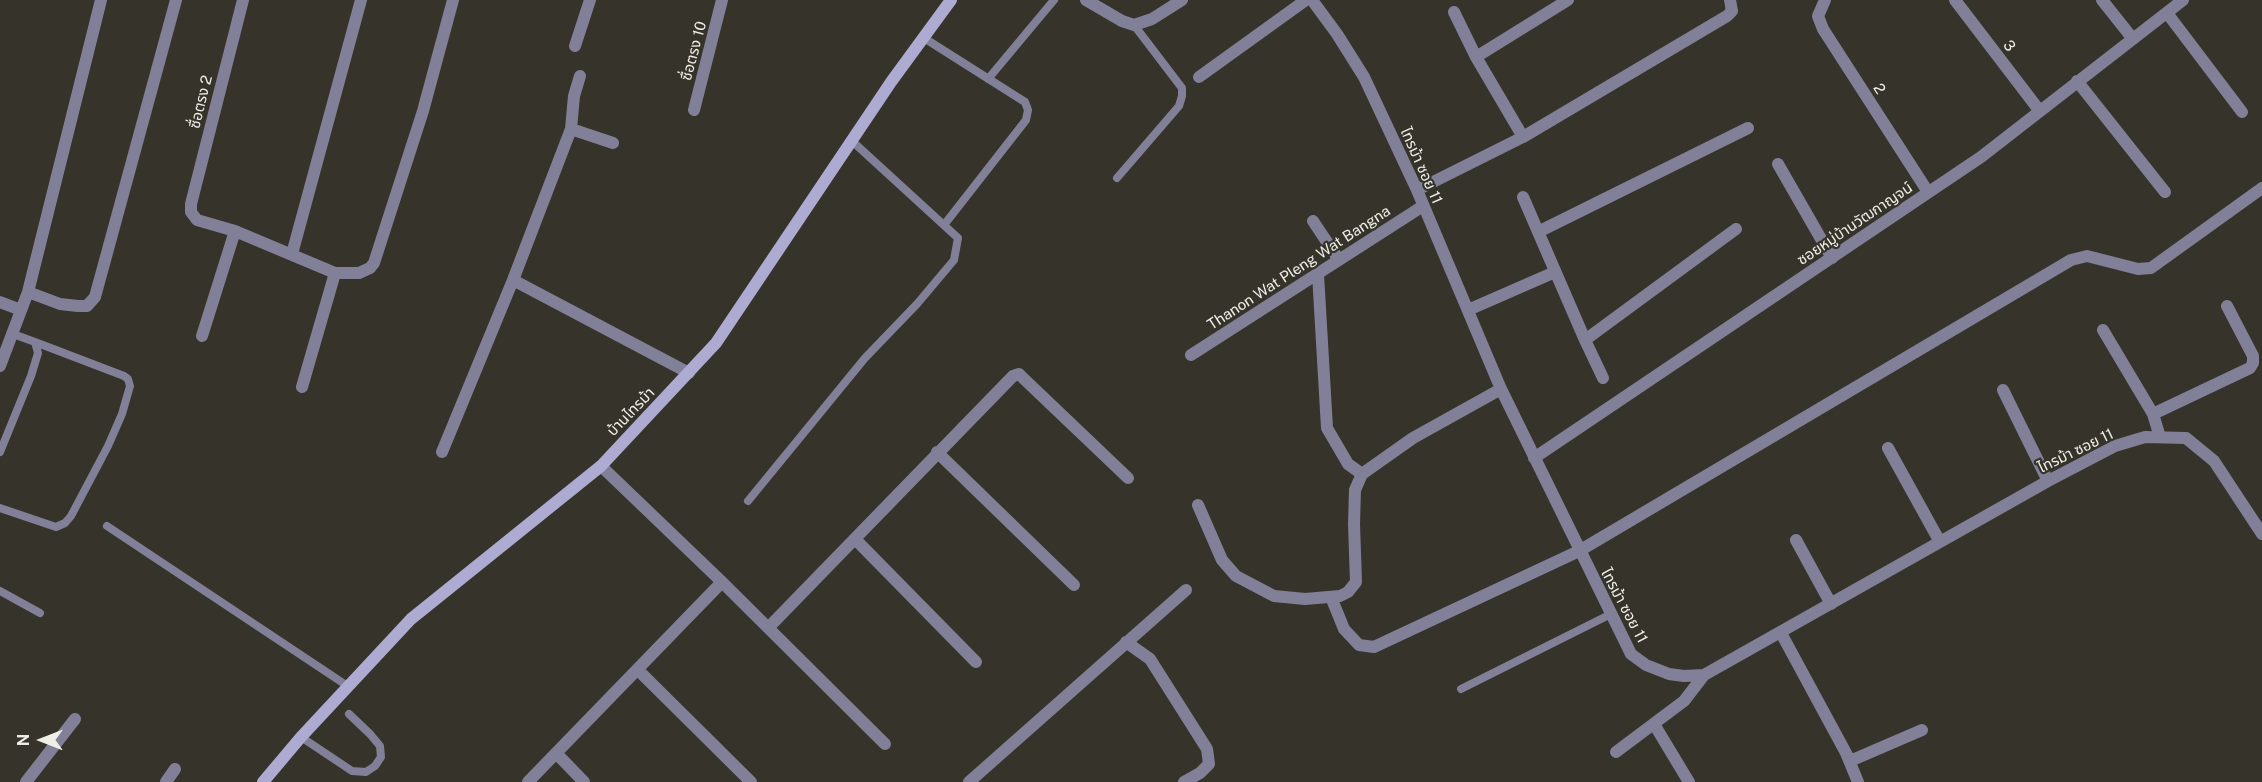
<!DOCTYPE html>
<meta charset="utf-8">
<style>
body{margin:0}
#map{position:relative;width:2262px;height:782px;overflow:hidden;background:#36342a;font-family:"Public Sans",sans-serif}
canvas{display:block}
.north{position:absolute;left:12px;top:710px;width:60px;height:60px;-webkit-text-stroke:4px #36342a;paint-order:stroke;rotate:270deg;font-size:16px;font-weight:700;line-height:24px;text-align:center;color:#efeee7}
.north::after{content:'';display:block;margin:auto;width:21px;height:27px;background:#efeee7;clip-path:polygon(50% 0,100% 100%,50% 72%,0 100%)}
</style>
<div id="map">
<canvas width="2262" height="782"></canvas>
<div class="north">N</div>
</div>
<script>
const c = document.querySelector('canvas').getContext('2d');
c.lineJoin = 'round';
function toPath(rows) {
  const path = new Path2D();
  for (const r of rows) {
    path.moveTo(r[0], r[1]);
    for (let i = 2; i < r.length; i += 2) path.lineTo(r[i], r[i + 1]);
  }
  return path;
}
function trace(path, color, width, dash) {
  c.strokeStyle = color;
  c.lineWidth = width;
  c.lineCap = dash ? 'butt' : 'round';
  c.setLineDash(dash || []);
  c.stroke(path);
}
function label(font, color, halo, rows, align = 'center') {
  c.font = font + ' "Public Sans","Noto Sans Thai",sans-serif';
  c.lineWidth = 4.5;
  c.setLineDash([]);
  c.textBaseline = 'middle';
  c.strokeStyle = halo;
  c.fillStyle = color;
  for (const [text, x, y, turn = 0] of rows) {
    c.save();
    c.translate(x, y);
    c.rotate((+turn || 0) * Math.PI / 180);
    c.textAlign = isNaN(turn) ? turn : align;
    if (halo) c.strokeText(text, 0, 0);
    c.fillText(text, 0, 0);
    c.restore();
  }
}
trace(toPath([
 [924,38,1025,102,1028,110,1026,120,944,225],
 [988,79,1054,0],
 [1117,178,1179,106,1182,96,1182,88,1134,25],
 [0,452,31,376,38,353,35,342,13,334],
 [748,501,865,358,917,304,954,260,958,238,852,141],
 [0,508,56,527,65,523,71,516,108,446,122,414,130,386,128,379,124,376,35,342],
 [107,526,349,687],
 [0,591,40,613],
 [1461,689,1611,614],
 [301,737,352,771,366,772,375,766,381,757,380,746,370,734,349,714]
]), '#818098', 8);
trace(toPath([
 [243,0,191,204,191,212,197,220,235,231,335,273,359,273,370,268,374,263,423,111,453,0],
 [1086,0,1122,21,1134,25,1152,19,1182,0],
 [1312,0,1337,34,1364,77,1417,190,1501,389,1631,654,1646,665,1669,674,1684,676,1704,675,2048,481,2115,446,2145,437,2186,438,2214,461,2262,534],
 [1825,0,1818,16,1823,29,1928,192],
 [1955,0,2039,110],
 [2102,0,2133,39],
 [1454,12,1476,57,1523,137],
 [2167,13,2242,112],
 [575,46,590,0],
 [1476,57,1568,0],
 [580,76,574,96,571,129,613,143],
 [1199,77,1306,0],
 [2077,81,2165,192],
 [694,110,722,0],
 [1778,164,1832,258],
 [1417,190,1523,137,1727,16,1732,11,1730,0],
 [1523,197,1585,340,1603,378],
 [1313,221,1339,260],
 [1538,232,1748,128],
 [292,254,361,0],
 [1318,274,1327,428,1348,464,1362,474],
 [513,280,689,373],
 [28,292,60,304,78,306,87,306,95,297,176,0],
 [0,302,21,310],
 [1468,310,1555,272],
 [2103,330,2153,414,2160,437],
 [202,336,235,231],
 [1585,340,1736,229],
 [1191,355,1423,206],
 [0,366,28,292,101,0],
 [302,387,335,273],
 [2003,390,2048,481],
 [2153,414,2250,368,2253,363,2253,356,2227,306],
 [1888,448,1940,542],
 [442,452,513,280,571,129],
 [937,452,1074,585],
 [1534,458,1981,157,2183,0],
 [601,466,722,582,885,744],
 [1198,505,1222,560,1236,576,1274,596,1305,599,1340,596,1348,592,1356,582,1354,524,1355,490,1362,474,1413,438,1501,389],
 [855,539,976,662],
 [1796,540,1831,604],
 [1331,597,1344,629,1359,645,1374,647,1579,551,2071,260,2087,256,2138,269,2151,268,2262,188],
 [769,627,1013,376,1019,374,1022,377,1128,478],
 [1781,633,1846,753,1858,782],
 [1126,642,1150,659,1207,749,1209,764,1200,773,1184,782],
 [638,670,751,782],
 [1654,724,1689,782],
 [1616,752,1684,701,1704,675],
 [556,753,584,782],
 [1850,761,1922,730],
 [26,782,75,719],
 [166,782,175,769],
 [528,782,722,582],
 [969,782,1186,590]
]), '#818098', 12);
trace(toPath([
 [263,782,301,737,411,619,601,466,716,343,891,82,951,0]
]), '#adabd1', 12);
label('15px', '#efeee7', '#36342a', [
 ["3",2009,46,53],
 ["ซื่อตรง 10",694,51,-75],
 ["2",1879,89,57],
 ["ซื่อตรง 2",201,102,-76],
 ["ไทรม้า ซอย 11",1421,166,66],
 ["ซอยหมู่บ้านวัฒกาญจน์",1855,224,-34],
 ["Thanon Wat Pleng Wat Bangna",1299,268,-33],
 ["บ้านไทรม้า",631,412,-46],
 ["ไทรม้า ซอย 11",2076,451,-26],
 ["ไทรม้า ซอย 11",1624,606,62]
]);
</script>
